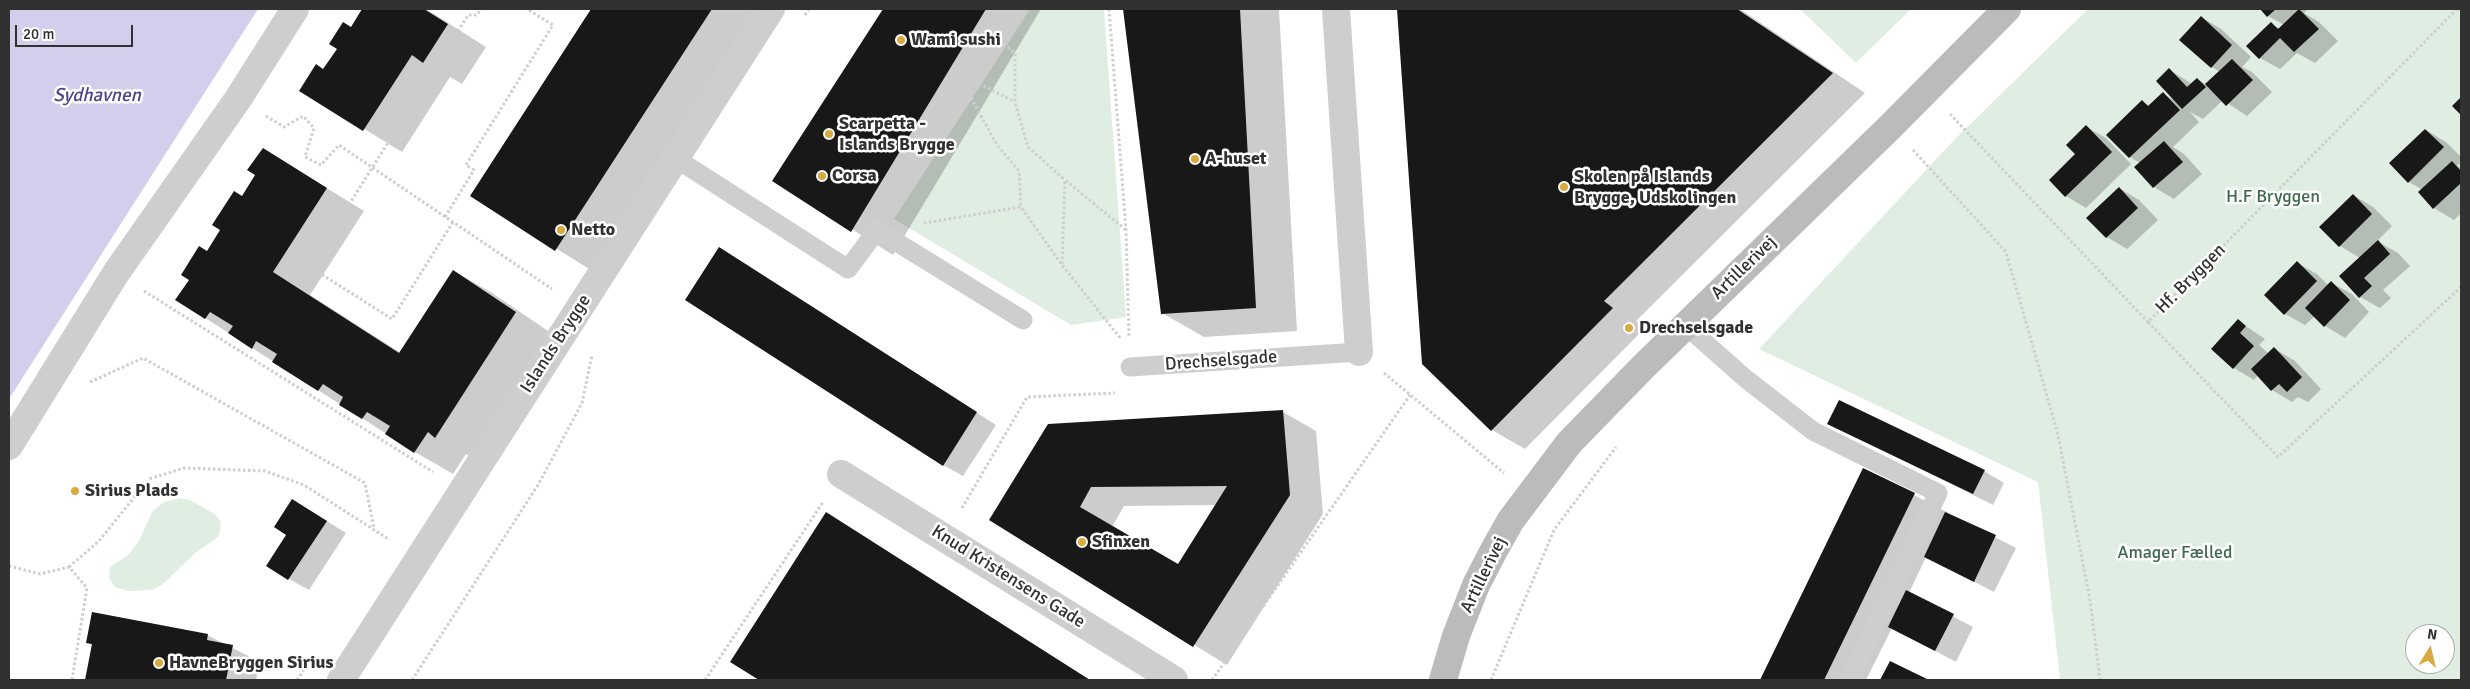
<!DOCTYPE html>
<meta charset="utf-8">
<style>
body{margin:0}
#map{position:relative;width:2470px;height:689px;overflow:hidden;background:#fff;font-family:Signika,sans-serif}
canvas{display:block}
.frame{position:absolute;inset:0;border:10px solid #313131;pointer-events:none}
.north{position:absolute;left:2405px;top:624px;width:50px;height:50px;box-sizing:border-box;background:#fff;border:1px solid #adadad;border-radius:50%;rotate:9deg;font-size:14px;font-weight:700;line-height:20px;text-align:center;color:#313131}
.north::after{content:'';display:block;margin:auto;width:18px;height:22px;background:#daaa41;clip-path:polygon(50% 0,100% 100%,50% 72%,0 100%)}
.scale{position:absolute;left:15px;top:25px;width:118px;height:22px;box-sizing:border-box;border:2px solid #313131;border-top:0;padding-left:6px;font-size:15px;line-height:18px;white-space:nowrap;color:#313131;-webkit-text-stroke:4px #fff;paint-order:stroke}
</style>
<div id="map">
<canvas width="2470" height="689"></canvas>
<div class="frame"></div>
<div class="north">N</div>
<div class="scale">20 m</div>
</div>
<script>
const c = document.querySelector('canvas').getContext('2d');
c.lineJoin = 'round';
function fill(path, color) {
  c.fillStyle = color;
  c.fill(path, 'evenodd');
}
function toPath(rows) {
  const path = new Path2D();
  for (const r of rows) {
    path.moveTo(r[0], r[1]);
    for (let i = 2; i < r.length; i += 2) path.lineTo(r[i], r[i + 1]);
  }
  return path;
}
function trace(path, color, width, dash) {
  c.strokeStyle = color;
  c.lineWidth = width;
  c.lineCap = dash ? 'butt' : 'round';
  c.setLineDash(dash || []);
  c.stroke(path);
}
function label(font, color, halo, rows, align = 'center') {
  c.font = font + ' Signika,sans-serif';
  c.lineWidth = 5;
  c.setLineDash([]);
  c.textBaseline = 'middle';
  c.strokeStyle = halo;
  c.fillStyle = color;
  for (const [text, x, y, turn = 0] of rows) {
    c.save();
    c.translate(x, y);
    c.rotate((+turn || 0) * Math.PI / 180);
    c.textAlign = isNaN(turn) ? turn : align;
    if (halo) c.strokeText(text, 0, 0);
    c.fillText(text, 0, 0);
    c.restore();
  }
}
fill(toPath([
 [1030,9,1104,9,1126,317,1071,325,894,219],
 [1800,9,1911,9,1856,63],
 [2088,9,2461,9,2461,680,2060,680,2038,482,1759,349,1955,139],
 [2415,634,2445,634,2445,664,2415,664],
 [180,498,190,500,216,515,221,522,219,536,194,554,162,585,151,590,128,591,115,587,109,578,110,567,128,555,139,541,152,512,164,502]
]), '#e0ede3');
fill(toPath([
 [9,9,258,9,9,399]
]), '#d3ceeb');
fill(toPath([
 [364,9,426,9,486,47,462,84,450,77,402,152,301,90,324,71],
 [593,9,764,9,594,272,472,196],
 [885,9,1041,9,893,255,774,180],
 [1124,9,1279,9,1297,331,1204,337,1162,313],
 [1399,9,1740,9,1865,93,1636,321,1645,328,1525,449,1492,430,1424,364],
 [2261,9,2308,9,2304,13,2319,22,2338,41,2315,63,2297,53,2280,69,2260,58,2271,24,2280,29,2284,25,2268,16],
 [2201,17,2221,29,2251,57,2242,67,2252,72,2272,92,2247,116,2223,100,2203,119,2190,112,2199,122,2173,147,2184,154,2202,174,2174,199,2154,187,2136,167,2140,163,2130,157,2142,102,2150,106,2163,94,2176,101,2170,70,2192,84,2197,79,2207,85,2220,72,2212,67],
 [2086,127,2106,138,2131,164,2086,208,2066,196,2050,180,2077,154],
 [2426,130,2446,142,2461,157,2461,162,2457,166,2461,168,2461,213,2454,220,2434,208,2423,190,2409,182],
 [263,149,364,211,310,295,401,353,454,271,492,293,554,335,474,459,466,454,453,474,415,452,177,300,257,175],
 [2119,188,2139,200,2158,220,2127,249,2107,237],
 [2353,195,2373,207,2392,226,2377,241,2398,253,2410,266,2383,290,2391,298,2380,308,2360,297,2360,258,2340,246],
 [739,260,996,425,963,476,943,465],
 [2297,263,2317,274,2329,286,2332,283,2352,294,2369,312,2345,338,2325,326,2315,316,2305,325,2285,314],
 [2238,321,2265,339,2259,345,2269,354,2275,349,2295,361,2321,389,2308,402,2298,397,2292,402,2272,390,2258,375,2254,380,2234,368,2212,349],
 [1283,412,1316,431,1323,514,1227,665,990,520],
 [1217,505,1178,566,1112,527,1124,506],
 [1829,423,1984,471,2004,483,1993,505],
 [1864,469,2016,548,1994,592,1926,557,1909,593,1973,627,1956,662,1892,628,1866,680,1762,680],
 [293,500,346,533,309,590,289,579,288,534],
 [846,525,1090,680,762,680,732,661],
 [207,635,260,662,256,680,86,680,93,646,87,642]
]), '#0003');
fill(toPath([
 [362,9,424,9,448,24,423,63,412,55,363,131,299,91,316,64,323,69,337,49,329,44,343,22,351,27],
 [591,9,712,9,555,251,470,196],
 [883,9,986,9,851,232,772,181],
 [1123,9,1240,9,1256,308,1161,314],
 [1397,9,1737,9,1833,73,1604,301,1613,308,1491,431,1422,364],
 [2260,9,2276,9,2267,17],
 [2299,9,2319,29,2294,52,2280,38,2259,59,2246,46,2271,22,2278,29],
 [2201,16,2232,45,2211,68,2179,40],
 [2232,59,2253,80,2226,106,2205,84],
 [2169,68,2187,87,2197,78,2206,87,2182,109,2156,81],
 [2163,92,2180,110,2129,158,2106,135,2142,100,2148,106],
 [2461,97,2461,115,2452,106],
 [2086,125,2112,152,2065,197,2049,180,2075,154,2066,145],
 [2425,129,2444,147,2408,183,2389,163],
 [2164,141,2183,162,2153,188,2134,167],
 [263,148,327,188,273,272,399,353,453,270,516,312,435,438,428,432,414,453,385,434,390,426,367,412,362,419,339,405,343,397,323,384,318,391,272,362,277,354,256,341,252,349,228,333,233,326,210,312,205,319,175,300,189,280,181,275,199,246,207,251,220,230,212,225,234,191,242,196,255,175,247,170],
 [2452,161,2461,171,2461,183,2433,209,2418,192],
 [2119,187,2138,208,2106,238,2086,218],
 [2353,194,2372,214,2339,247,2319,227],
 [2378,240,2390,254,2364,278,2372,286,2359,298,2339,276],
 [719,247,977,412,943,466,685,300],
 [2297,261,2317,281,2284,315,2264,295],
 [2331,281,2350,300,2324,327,2305,308],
 [2238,319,2246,326,2240,333,2254,346,2233,369,2211,349],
 [2274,347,2302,377,2287,392,2279,384,2271,391,2251,369],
 [1839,400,1985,470,1973,494,1827,424],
 [1283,410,1290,495,1193,647,989,520,1048,424],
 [1227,486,1178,564,1080,507,1091,487],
 [1863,468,1915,493,1824,680,1760,680],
 [292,499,327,521,288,580,266,566,286,535,274,527],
 [826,512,1090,680,759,680,730,662],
 [1945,512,1996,535,1974,582,1924,557],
 [1906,590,1954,614,1935,651,1888,627],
 [92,612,208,634,207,640,233,645,226,680,85,680,92,644,86,643],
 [1890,661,1929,680,1880,680]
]), '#181818');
trace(toPath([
 [1015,9,965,87,997,145,1019,171,1021,207],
 [1109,9,1126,230,1129,337],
 [2457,9,2148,322,2278,457,2461,287],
 [805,15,809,9],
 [996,38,1015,53,1015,102,1028,147,1065,180],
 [970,79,1015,102],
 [1950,114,2148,322],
 [266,116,284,127,303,116,314,128,305,157,321,165,339,145,552,289],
 [1913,150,2006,252,2058,435,2090,600,2100,680],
 [892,205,965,87],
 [445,217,474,170,466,165,553,25,527,9],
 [453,222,392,319,310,267,468,15,477,15,481,9],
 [924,223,1021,207,1062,265,1121,339],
 [1062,264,1065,180,1125,229],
 [144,291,433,472],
 [1384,373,1504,473],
 [90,382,143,358,365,483,374,529],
 [962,508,1027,397,1115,393],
 [9,566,40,574,69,567,87,588,72,680],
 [69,567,99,541,149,479,184,468,265,471,304,485,390,540],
 [297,680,309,662],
 [412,680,538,485,582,403,592,355],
 [705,680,823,502],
 [1212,680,1410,395],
 [1491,680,1554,530,1616,447]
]), '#cecece', 3, [2.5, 2.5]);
trace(toPath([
 [675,158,848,269,877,230,1023,320],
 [1685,325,1746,379,1813,431,1938,493,1849,680],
 [1130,367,1359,352]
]), '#cecece', 19);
trace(toPath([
 [1336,9,1359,352],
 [9,446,116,273,238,99,295,9],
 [841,474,1174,680],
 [341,680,771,9]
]), '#cecece', 28);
trace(toPath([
 [1443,680,1456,636,1476,585,1494,550,1511,520,1569,443,1643,367,1891,126,2007,9]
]), '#bbb', 28);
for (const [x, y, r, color] of [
 [901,40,5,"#daaa41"],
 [829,134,5,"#daaa41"],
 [1195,159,5,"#daaa41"],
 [822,176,5,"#daaa41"],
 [1564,187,5,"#daaa41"],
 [561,230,5,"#daaa41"],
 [1629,328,5,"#daaa41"],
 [75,491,5,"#daaa41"],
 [1082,542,5,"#daaa41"],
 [159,663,5,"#daaa41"]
]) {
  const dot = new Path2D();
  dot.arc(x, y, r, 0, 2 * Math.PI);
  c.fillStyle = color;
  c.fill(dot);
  trace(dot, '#fff', 2);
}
label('bold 18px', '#313131', '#fff', [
 ["Wami sushi",911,40],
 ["Scarpetta -",839,124],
 ["Islands Brygge",839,145],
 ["A-huset",1205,159],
 ["Corsa",832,176],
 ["Skolen på Islands",1574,177],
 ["Brygge, Udskolingen",1574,198],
 ["Netto",571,230],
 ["Drechselsgade",1639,328],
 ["Sirius Plads",85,491],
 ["Sfinxen",1092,542],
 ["HavneBryggen Sirius",169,663]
], 'left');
label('18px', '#416a4d', '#fff', [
 ["H.F Bryggen",2273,197],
 ["Amager Fælled",2175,553]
]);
label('18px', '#313131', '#fff', [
 ["Artillerivej",1744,268,-44],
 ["Hf. Bryggen",2191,279,-45],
 ["Islands Brygge",556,344,-57],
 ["Drechselsgade",1221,361,-4],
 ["Artillerivej",1484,575,-64],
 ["Knud Kristensens Gade",1008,577,32]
]);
label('italic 19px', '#4f448e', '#fff', [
 ["Sydhavnen",97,96]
]);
</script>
